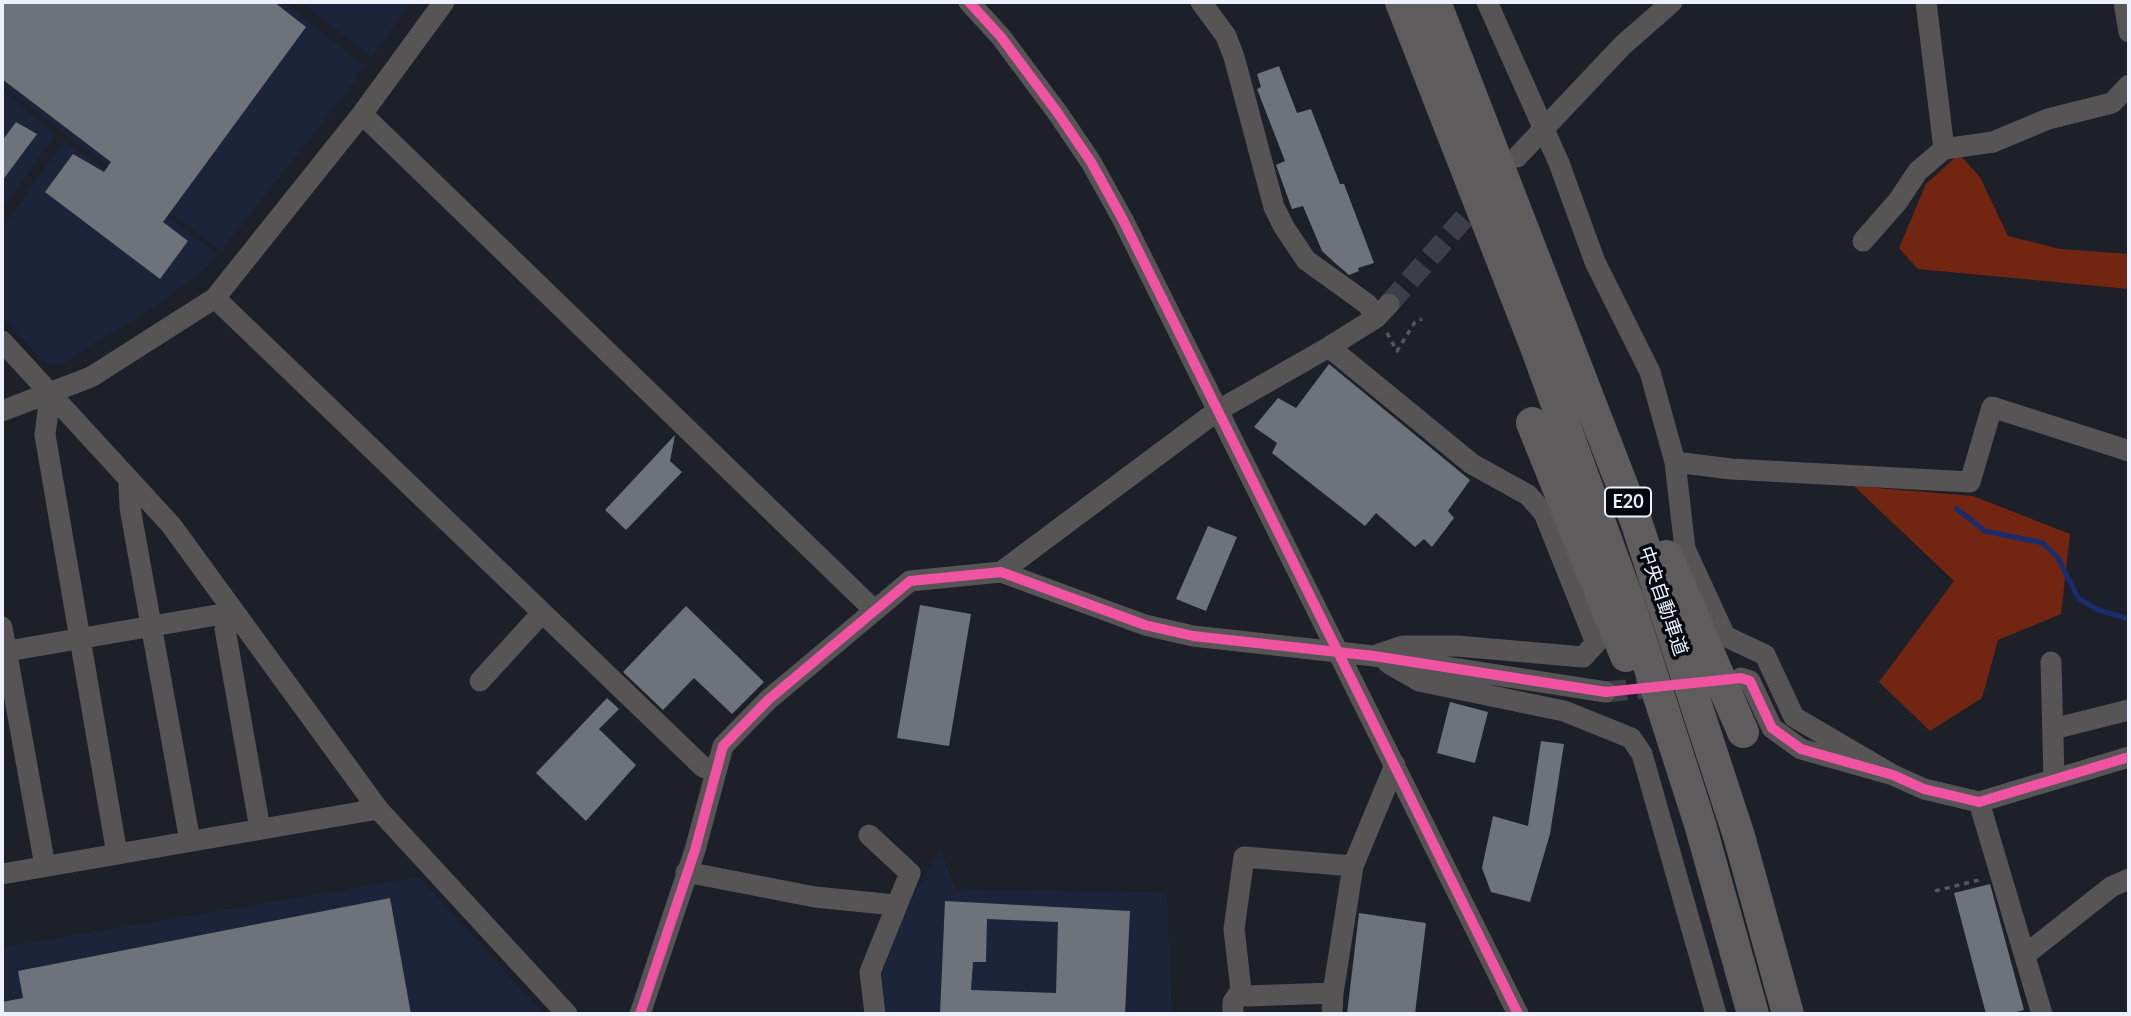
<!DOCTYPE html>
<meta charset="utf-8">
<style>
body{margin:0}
#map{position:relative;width:2131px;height:1016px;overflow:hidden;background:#1d2029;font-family:Lato,sans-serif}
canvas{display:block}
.frame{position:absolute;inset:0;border:4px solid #ecf1fd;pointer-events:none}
</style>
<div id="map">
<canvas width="2131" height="1016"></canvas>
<div class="frame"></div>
</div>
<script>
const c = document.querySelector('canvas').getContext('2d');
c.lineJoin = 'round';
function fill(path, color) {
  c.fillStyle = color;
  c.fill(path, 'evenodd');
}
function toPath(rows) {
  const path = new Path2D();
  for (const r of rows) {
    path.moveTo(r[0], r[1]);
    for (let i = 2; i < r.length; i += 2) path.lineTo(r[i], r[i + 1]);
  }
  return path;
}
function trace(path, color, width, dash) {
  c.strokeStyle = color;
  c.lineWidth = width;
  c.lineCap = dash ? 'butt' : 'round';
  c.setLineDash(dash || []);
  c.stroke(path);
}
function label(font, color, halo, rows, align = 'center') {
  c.font = font + ' Lato,"Noto Sans JP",sans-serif';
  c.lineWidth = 7;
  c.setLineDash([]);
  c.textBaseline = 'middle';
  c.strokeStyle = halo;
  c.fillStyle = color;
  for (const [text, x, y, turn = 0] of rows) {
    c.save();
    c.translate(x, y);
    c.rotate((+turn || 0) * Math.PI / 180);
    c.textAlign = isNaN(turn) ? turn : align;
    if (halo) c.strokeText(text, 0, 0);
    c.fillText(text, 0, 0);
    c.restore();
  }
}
fill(toPath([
 [42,2,284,2,364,65,347,92,221,251,2,86,2,55],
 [300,2,412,2,372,57],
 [2,89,56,134,2,211],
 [64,140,218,254,201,273,154,307,59,365,41,360,2,316,2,228],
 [940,850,956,889,1167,892,1172,1014,882,1014,880,978,905,911],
 [420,877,544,1014,2,1014,2,947]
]), '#1c2439');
fill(toPath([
 [1959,154,1980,177,2008,236,2060,249,2129,254,2129,289,1918,269,1899,248,1926,184],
 [1854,486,1973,496,2070,534,2061,614,1998,640,1982,698,1930,731,1879,682,1954,581]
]), '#722612');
trace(toPath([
 [1957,509,1985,531,2043,543,2058,558,2078,598,2096,609,2129,619]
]), '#182c6e', 5);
fill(toPath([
 [2,2,274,2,306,27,163,222,188,241,160,279,45,192,73,154,104,172,111,162,2,79],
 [1279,66,1297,113,1311,109,1340,184,1344,184,1374,263,1358,268,1359,271,1349,275,1335,263,1322,251,1303,206,1292,209,1276,165,1285,161,1257,89,1261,87,1257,74],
 [16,122,37,134,2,181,2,141],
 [1329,364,1470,480,1448,511,1454,518,1432,547,1424,539,1415,547,1376,513,1365,526,1272,453,1277,443,1254,427,1278,398,1296,408],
 [675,435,670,461,682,472,626,530,605,510],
 [1208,526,1237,537,1206,611,1176,599],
 [920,605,971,614,949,746,897,738],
 [686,606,764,682,732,714,694,678,663,710,623,672],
 [607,698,619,709,599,729,636,765,586,821,536,773],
 [1450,702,1488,712,1475,763,1437,753],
 [1541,741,1564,744,1550,834,1530,902,1491,892,1482,868,1493,816,1528,826],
 [1990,884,2024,1010,2008,1014,1986,1014,1954,893],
 [390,898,411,1014,2,1014,2,1002,23,998,18,971],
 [945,901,1130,911,1125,1014,940,1014],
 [987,919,1058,922,1056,993,971,990,973,962,986,962],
 [1359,913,1426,923,1415,1014,1347,1014]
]), '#6e727a');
trace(toPath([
 [1389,304,1486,193],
 [1606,692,1666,686]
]), '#3c3f49', 21, [21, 10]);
trace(toPath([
 [1387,333,1397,351,1415,322,1422,319],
 [1935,891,1983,879]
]), '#575659', 3.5, [5, 5]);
trace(toPath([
 [969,2,1001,37,1057,112,1091,162,1123,220,1518,1014],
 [1201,2,1226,36,1234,57,1274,207,1284,227,1306,260,1367,304,1377,317],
 [1487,2,1559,163,1595,262,1650,372,1675,462,1685,549,1725,636,1765,655,1794,717,1893,775],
 [1926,2,1944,149],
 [2124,2,2129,32],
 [362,114,874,610],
 [1517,157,1623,45,1672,2],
 [1863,241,1898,201,1918,171,1944,149,1993,142,2048,119,2112,103,2129,85],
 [215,298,703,767,714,770],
 [2,341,171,525,378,809,567,1014],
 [1329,347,1472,464,1528,495,1544,513,1596,643,1583,657,1457,646,1403,646,1379,654],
 [50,395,45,435,117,854],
 [2,411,91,377,215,298,362,114,444,2],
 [1675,462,1731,469,1970,482,1992,407,2129,451],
 [129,483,130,508,190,841],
 [1001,572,1217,411,1329,347,1377,317,1389,304],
 [234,612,225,629,260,829],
 [2,627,45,866],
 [2,652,234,612],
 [2051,662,2054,779],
 [1388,663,1419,681,1564,711,1631,738,1642,754,1716,1014],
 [1741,678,1750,681,1772,728,1801,749,1893,775,1924,789,1979,802,2129,757],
 [480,681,542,613],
 [2053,729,2129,710],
 [1979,802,2042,1014],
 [869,835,910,873,870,972,875,1014],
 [1353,866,1244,857,1234,929,1241,990,1247,996,1333,993,1353,866,1395,765],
 [686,872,815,897,895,905],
 [2,874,378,809],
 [2025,955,2111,887,2129,879],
 [640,1014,695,850,723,746,768,700,910,581,1001,572,1145,625,1193,636,1374,656,1606,692],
 [1233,1014,1233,1002,1241,990],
 [1332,1014,1333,993]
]), '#575456', 21);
trace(toPath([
 [1401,2,1536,347,1627,597,1700,824,1753,1014],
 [1435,2,1636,521,1739,836,1788,1014],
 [1532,423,1626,656],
 [1667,556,1743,732]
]), '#5e5c5c', 32);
trace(toPath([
 [969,2,1001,37,1057,112,1091,162,1123,220,1518,1014],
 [640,1014,695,850,723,746,768,700,910,581,1001,572,1145,625,1193,636,1374,656,1606,692,1741,678,1750,681,1772,728,1801,749,1893,775,1924,789,1979,802,2129,757]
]), '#f153a3', 10);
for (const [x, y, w] of [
 [1628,502,46]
]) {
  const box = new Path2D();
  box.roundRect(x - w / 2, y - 14.5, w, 29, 5);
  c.fillStyle = '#06080f';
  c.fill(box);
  trace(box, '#ecf1fd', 2);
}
label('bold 18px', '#ecf1fd', null, [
 ["E20",1628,502]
]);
label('19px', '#ecf1fd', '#06080f', [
 ["中央自動車道",1663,601,71]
]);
</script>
